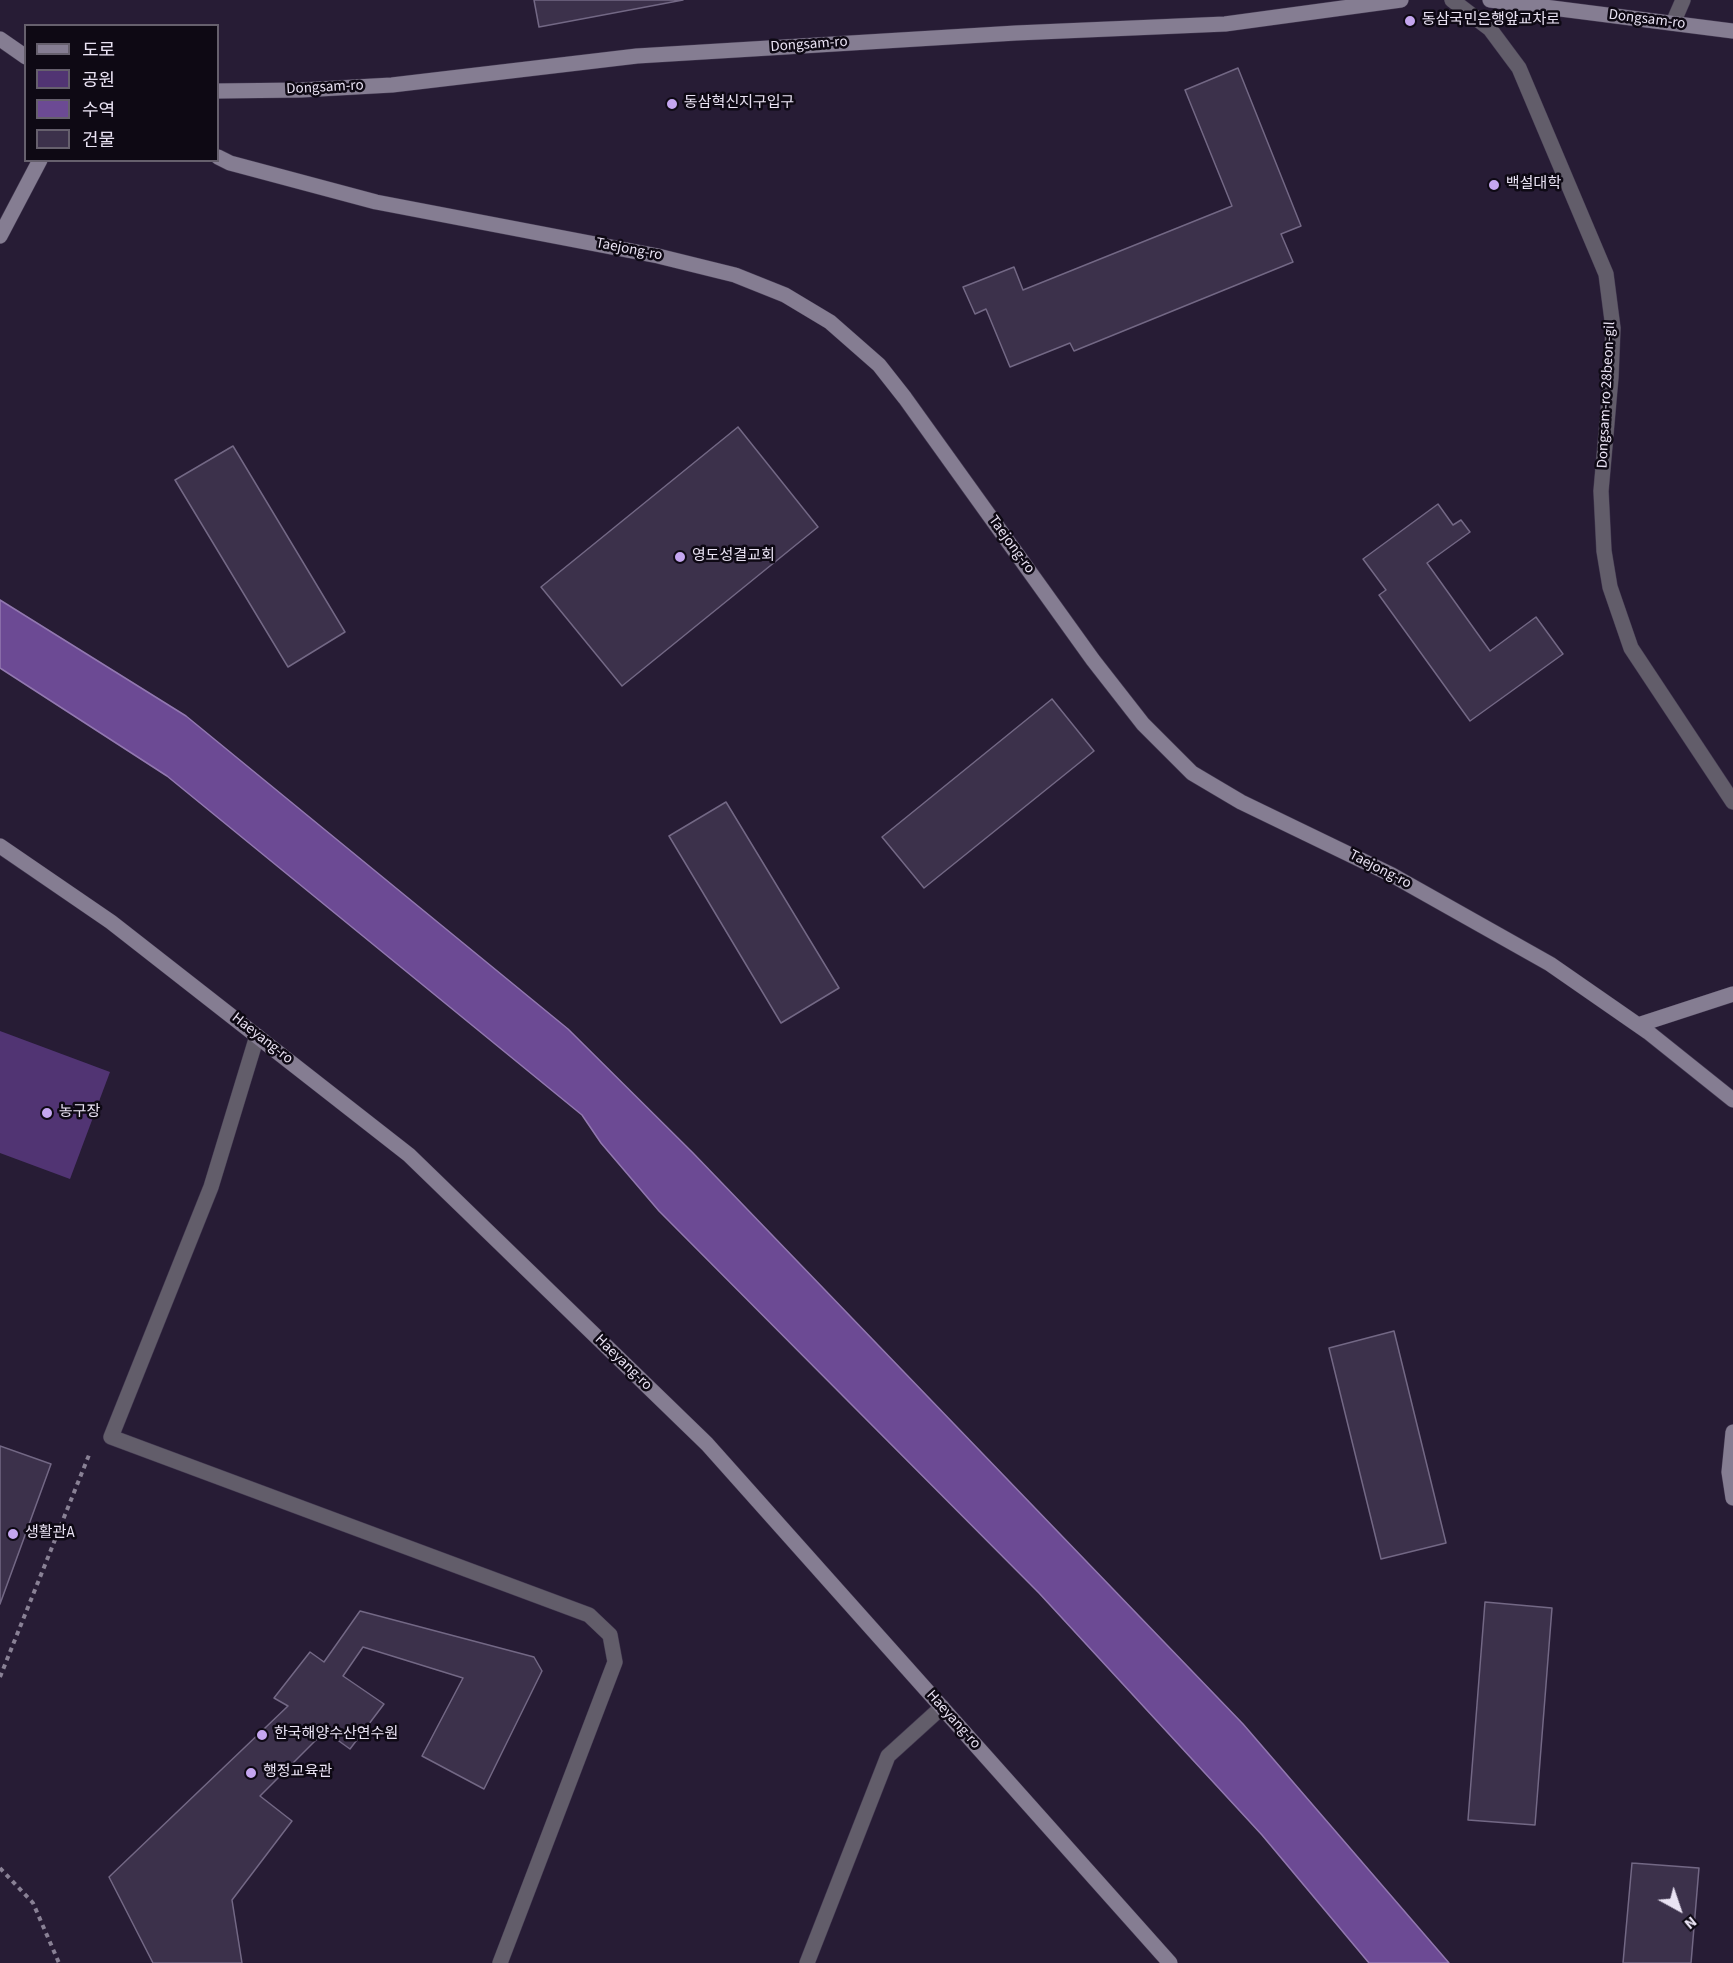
<!DOCTYPE html>
<meta charset="utf-8">
<style>
body{margin:0}
#map{position:relative;width:1733px;height:1963px;overflow:hidden;background:#271c35;font-family:"Source Sans 3","Noto Sans KR",sans-serif}
canvas{display:block}
.legend{position:absolute;left:24px;top:24px;width:195px;height:138px;box-sizing:border-box;background:#0e0914;border:2px solid #66606d;margin:0;padding:8px 10px;list-style:none;font-size:18px;color:#e9e2f3}
.legend li{display:flex;align-items:center;gap:12px;height:30px}
.legend b{width:30px;border:2px solid #66606d}
.north{position:absolute;left:1649px;top:1879px;width:60px;height:60px;-webkit-text-stroke:4px #0e0914;paint-order:stroke;rotate:140deg;font-size:16px;font-weight:700;line-height:24px;text-align:center;color:#e9e2f3}
.north::after{content:'';display:block;margin:auto;width:21px;height:27px;background:#e9e2f3;clip-path:polygon(50% 0,100% 100%,50% 72%,0 100%)}
</style>
<div id="map">
<canvas width="1733" height="1963"></canvas>
<ul class="legend">
<li><b style="height:8px;background:#857d92"></b>도로</li>
<li><b style="height:16px;background:#513473"></b>공원</li>
<li><b style="height:16px;background:#6c4a94"></b>수역</li>
<li><b style="height:16px;background:#3c314b"></b>건물</li>
</ul>
<div class="north">N</div>
</div>
<script>
const c = document.querySelector('canvas').getContext('2d');
c.lineJoin = 'round';
function fill(path, color) {
  c.fillStyle = color;
  c.fill(path, 'evenodd');
}
function toPath(rows) {
  const path = new Path2D();
  for (const r of rows) {
    path.moveTo(r[0], r[1]);
    for (let i = 2; i < r.length; i += 2) path.lineTo(r[i], r[i + 1]);
  }
  return path;
}
function trace(path, color, width, dash) {
  c.strokeStyle = color;
  c.lineWidth = width;
  c.lineCap = dash ? 'butt' : 'round';
  c.setLineDash(dash || []);
  c.stroke(path);
}
function label(font, color, halo, rows, align = 'center') {
  c.font = font + ' "Source Sans 3","Noto Sans KR",sans-serif';
  c.lineWidth = 5;
  c.setLineDash([]);
  c.textBaseline = 'middle';
  c.strokeStyle = halo;
  c.fillStyle = color;
  for (const [text, x, y, turn = 0] of rows) {
    c.save();
    c.translate(x, y);
    c.rotate((+turn || 0) * Math.PI / 180);
    c.textAlign = isNaN(turn) ? turn : align;
    if (halo) c.strokeText(text, 0, 0);
    c.fillText(text, 0, 0);
    c.restore();
  }
}
fill(toPath([
 [0,1031,110,1072,70,1179,0,1153]
]), '#513473');
const water = toPath([
 [0,600,186,716,568,1029,693,1153,1243,1724,1449,1963,1369,1963,1262,1835,1039,1593,659,1211,601,1143,582,1115,167,776,0,668,0,600]
]);
fill(water, '#6c4a94');
trace(water, '#9278b0', 1.5);
const building = toPath([
 [534,0,683,0,539,27,534,0],
 [1238,68,1301,226,1281,234,1293,262,1074,351,1070,343,1010,367,986,309,975,314,963,287,1014,267,1023,290,1232,206,1185,90,1238,68],
 [738,427,818,527,622,686,541,587,738,427],
 [233,446,345,632,288,667,175,480,233,446],
 [1438,504,1453,525,1461,520,1470,532,1427,563,1490,651,1536,617,1563,654,1470,721,1379,595,1386,590,1363,559,1438,504],
 [1052,699,1094,751,924,888,882,837,1052,699],
 [726,802,839,988,781,1023,669,836,726,802],
 [1394,1331,1446,1543,1381,1559,1329,1348,1394,1331],
 [0,1446,51,1464,0,1604,0,1446],
 [1485,1602,1552,1608,1535,1825,1468,1820,1485,1602],
 [360,1611,534,1657,542,1671,484,1789,422,1756,463,1678,363,1647,343,1676,384,1704,350,1749,325,1731,260,1796,292,1821,232,1900,242,1963,153,1963,109,1877,288,1706,274,1698,310,1652,324,1662,360,1611],
 [1632,1863,1699,1868,1691,1963,1623,1963,1632,1863]
]);
fill(building, '#3c314b');
trace(building, '#736885', 1.5);
const lane = toPath([
 [257,1036,211,1187,111,1437,589,1615,610,1635,615,1662,500,1963]
]);
const street = toPath([
 [1452,0,1490,29,1519,68,1606,274,1613,328,1611,377,1601,491,1604,551,1610,587,1631,648,1733,802],
 [1673,23,1683,0],
 [807,1963,888,1756,942,1707]
]);
const secondary = toPath([
 [1490,0,1733,31],
 [0,39,26,57],
 [218,91,301,90,392,85,637,56,1016,33,1225,24,1401,0],
 [218,157,230,163,376,202,658,256,735,275,785,295,830,322,879,365,905,398,1093,660,1143,724,1192,773,1241,802,1392,875,1550,964,1648,1032,1733,1100],
 [0,236,40,160],
 [0,846,111,922,409,1155,707,1444,1170,1963],
 [1638,1025,1733,994],
 [1733,1432,1729,1472,1733,1498]
]);
trace(lane, '#423850', 16);
trace(street, '#423850', 16);
trace(secondary, '#423850', 16);
trace(toPath([
 [0,1677,89,1455],
 [0,1868,33,1903,59,1963]
]), '#898195', 4, [4.5, 4.5]);
trace(lane, '#625d6a', 15);
trace(street, '#625d6a', 15);
trace(secondary, '#857d92', 15);
for (const [x, y, r, color] of [
 [1410,21,6,"#c5a6f0"],
 [672,104,6,"#c5a6f0"],
 [1494,185,6,"#c5a6f0"],
 [680,557,6,"#c5a6f0"],
 [47,1113,6,"#c5a6f0"],
 [13,1534,6,"#c5a6f0"],
 [262,1735,6,"#c5a6f0"],
 [251,1773,6,"#c5a6f0"]
]) {
  const dot = new Path2D();
  dot.arc(x, y, r, 0, 2 * Math.PI);
  c.fillStyle = color;
  c.fill(dot);
  trace(dot, '#0e0914', 2);
}
label('15px', '#e9e2f3', '#0e0914', [
 ["Dongsam-ro",1647,20,7],
 ["Dongsam-ro",809,45,-4],
 ["Dongsam-ro",325,88,-3],
 ["Taejong-ro",629,250,11],
 ["Dongsam-ro 28beon-gil",1607,395,-87],
 ["Taejong-ro",1011,545,54],
 ["Taejong-ro",1380,870,27],
 ["Haeyang-ro",262,1039,38],
 ["Haeyang-ro",623,1363,44],
 ["Haeyang-ro",953,1720,48]
]);
label('15px', '#e9e2f3', '#0e0914', [
 ["동삼국민은행앞교차로",1422,21],
 ["동삼혁신지구입구",684,104],
 ["백설대학",1506,185],
 ["영도성결교회",692,557],
 ["농구장",59,1113],
 ["생활관A",25,1534],
 ["한국해양수산연수원",274,1735],
 ["행정교육관",263,1773]
], 'left');
</script>
